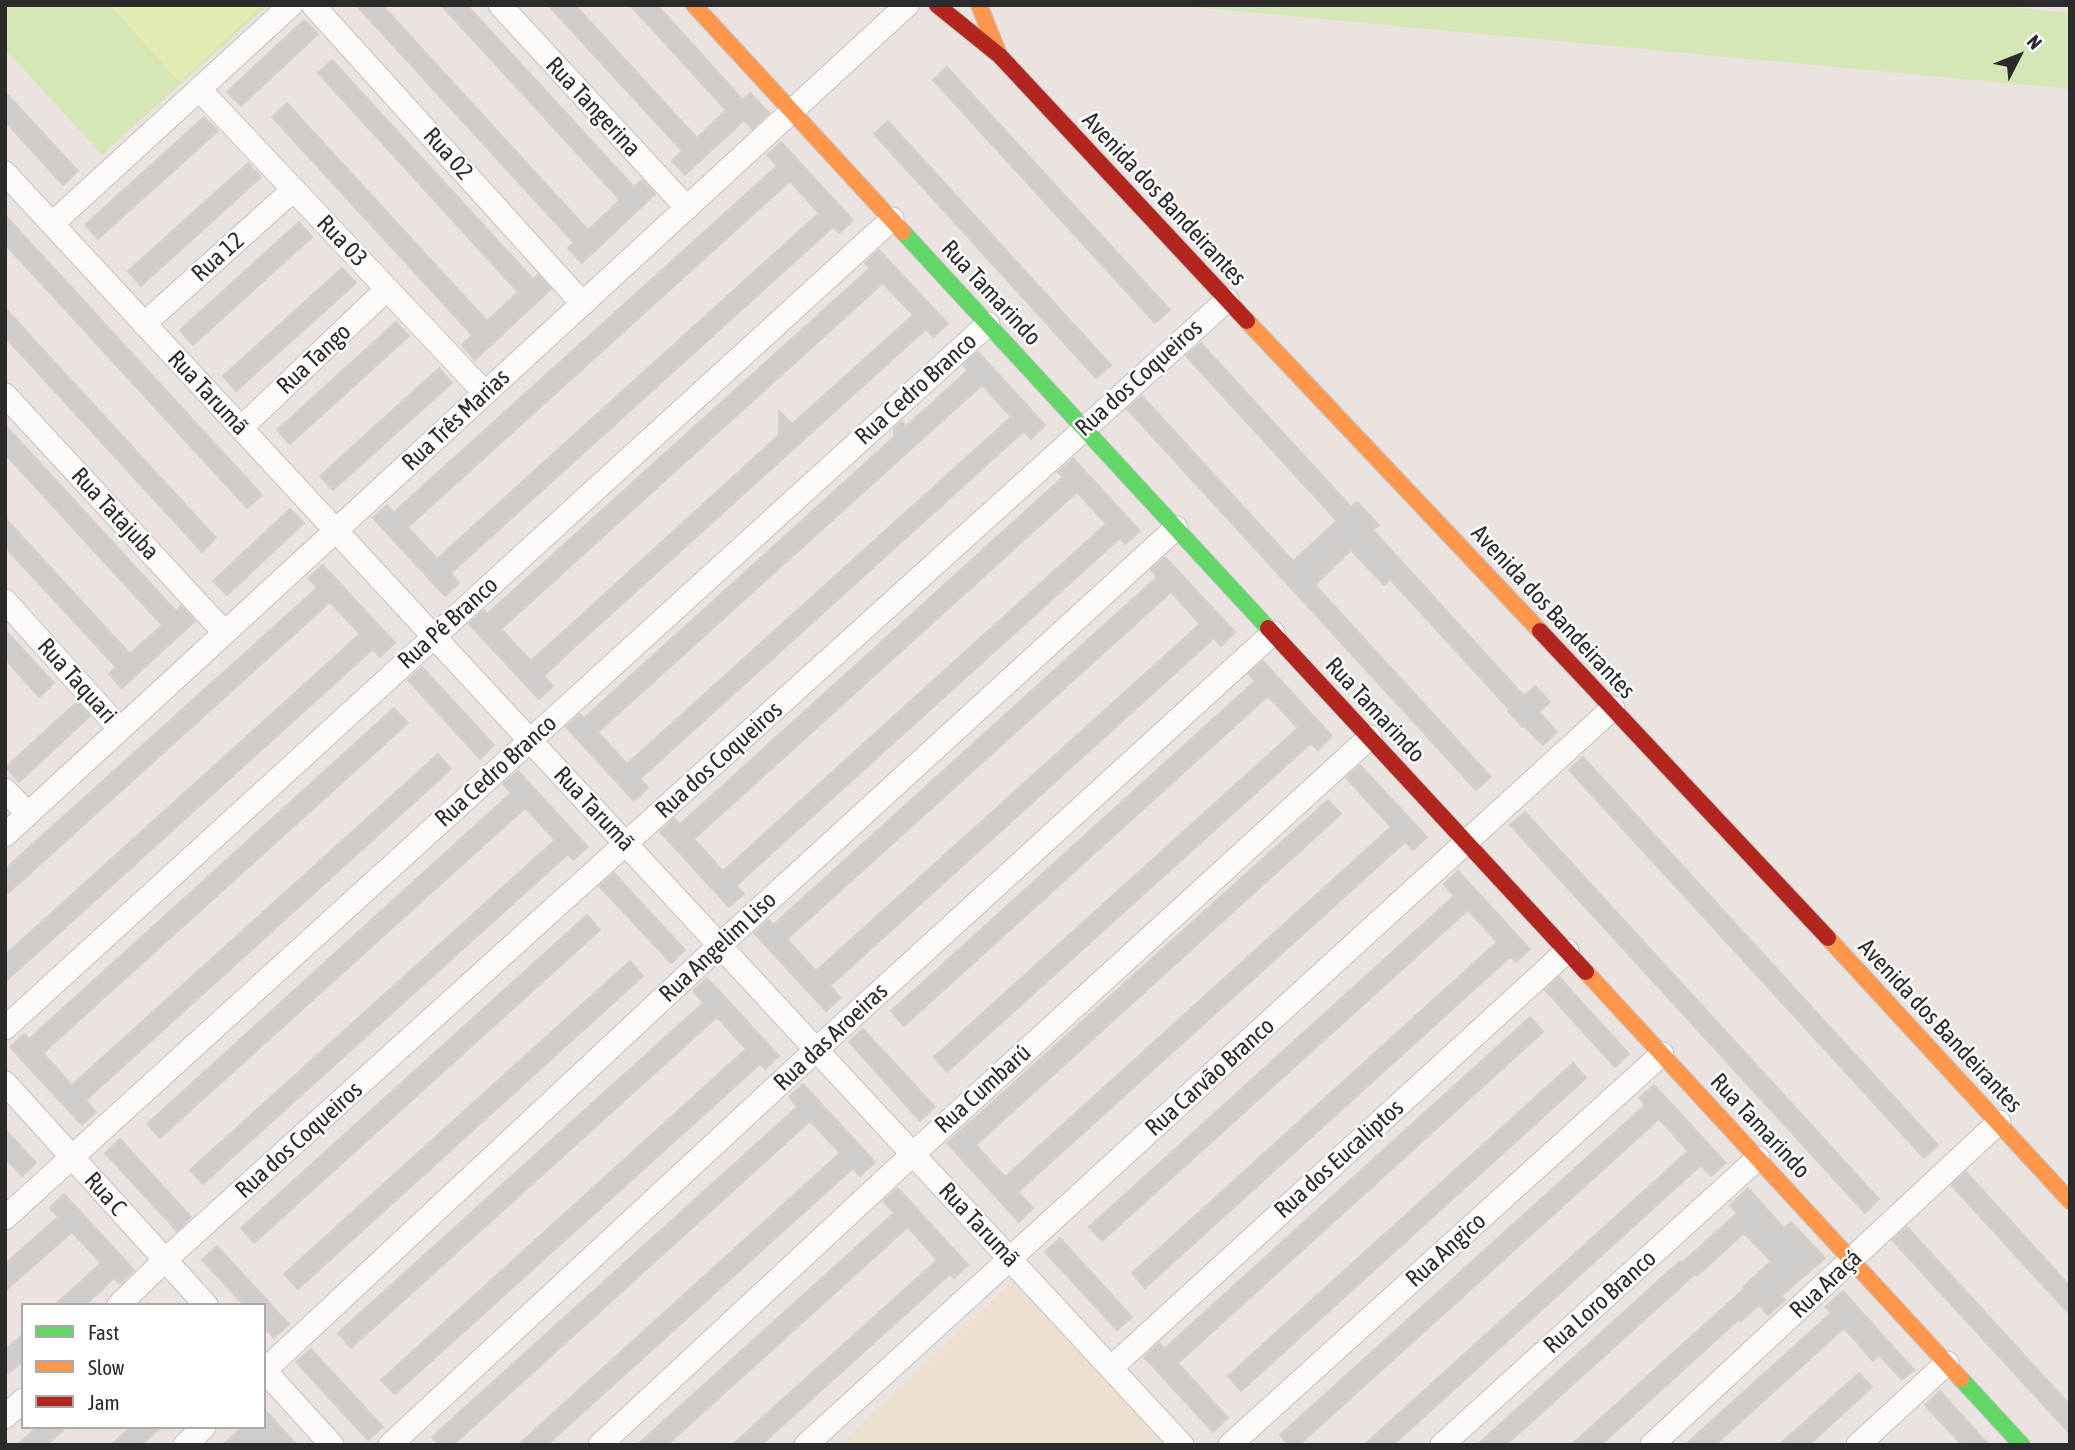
<!DOCTYPE html>
<meta charset="utf-8">
<style>
body{margin:0}
#map{position:relative;width:2075px;height:1450px;overflow:hidden;background:#eae3e0;font-family:"Asap Condensed",sans-serif}
canvas{display:block}
.frame{position:absolute;inset:0;border:7px solid #2b2b2b;pointer-events:none}
.legend{position:absolute;left:21px;top:1303px;width:245px;height:126px;box-sizing:border-box;background:#fff;border:2px solid #aaa;margin:0;padding:9px 12px;list-style:none;font-size:21px;color:#2b2b2b}
.legend li{display:flex;align-items:center;gap:14px;height:35px}
.legend b{width:35px;border:2px solid #aaa}
.north{position:absolute;left:1984px;top:21px;width:70px;height:70px;-webkit-text-stroke:5px #fff;paint-order:stroke;rotate:48deg;font-size:19px;font-weight:700;line-height:28px;text-align:center;color:#2b2b2b}
.north::after{content:'';display:block;margin:auto;width:24px;height:32px;background:#2b2b2b;clip-path:polygon(50% 0,100% 100%,50% 72%,0 100%)}
</style>
<div id="map">
<canvas width="2075" height="1450"></canvas>
<div class="frame"></div>
<ul class="legend">
<li><b style="height:9px;background:#63d668"></b>Fast</li>
<li><b style="height:9px;background:#ff974d"></b>Slow</li>
<li><b style="height:9px;background:#b3261e"></b>Jam</li>
</ul>
<div class="north">N</div>
</div>
<script>
const c = document.querySelector('canvas').getContext('2d');
c.lineJoin = 'round';
function fill(path, color) {
  c.fillStyle = color;
  c.fill(path, 'evenodd');
}
function toPath(rows) {
  const path = new Path2D();
  for (const r of rows) {
    path.moveTo(r[0], r[1]);
    for (let i = 2; i < r.length; i += 2) path.lineTo(r[i], r[i + 1]);
  }
  return path;
}
function trace(path, color, width, dash) {
  c.strokeStyle = color;
  c.lineWidth = width;
  c.lineCap = dash ? 'butt' : 'round';
  c.setLineDash(dash || []);
  c.stroke(path);
}
function label(font, color, halo, rows, align = 'center') {
  c.font = font + ' "Asap Condensed",sans-serif';
  c.lineWidth = 5;
  c.setLineDash([]);
  c.textBaseline = 'middle';
  c.strokeStyle = halo;
  c.fillStyle = color;
  for (const [text, x, y, turn = 0] of rows) {
    c.save();
    c.translate(x, y);
    c.rotate((+turn || 0) * Math.PI / 180);
    c.textAlign = isNaN(turn) ? turn : align;
    if (halo) c.strokeText(text, 0, 0);
    c.fillText(text, 0, 0);
    c.restore();
  }
}
fill(toPath([
 [1013,1281,1165,1445,839,1445]
]), '#eedfd3');
fill(toPath([
 [5,5,268,5,102,155,5,49],
 [1172,5,1991,5,2070,13,2070,89]
]), '#d5e7b6');
fill(toPath([
 [110,5,263,5,179,82]
]), '#e3ebb3');
const building = toPath([
 [356,5,382,5,588,230,620,200,441,5,467,5,634,187,642,180,655,194,582,263,568,248,574,243,356,5],
 [548,5,575,5,697,138,726,110,630,5,657,5,743,100,750,93,769,113,752,129,744,120,685,175,672,161,682,151,548,5],
 [304,20,318,34,241,106,227,92,304,20],
 [332,60,533,279,538,275,551,289,475,360,462,345,472,335,272,117,287,103,487,321,518,292,318,73,332,60],
 [947,67,1170,310,1155,323,933,80,947,67],
 [5,92,78,171,63,185,5,121,5,92],
 [204,117,218,131,98,239,85,225,204,117],
 [888,121,1111,365,1096,378,874,134,888,121],
 [781,142,853,220,839,233,833,227,451,573,459,583,445,596,373,518,387,505,394,512,777,166,767,155,781,142],
 [790,181,819,213,437,559,408,527,790,181],
 [248,163,261,177,141,286,128,271,248,163],
 [5,215,262,495,247,508,5,244,5,215],
 [299,222,312,237,193,345,180,330,299,222],
 [879,250,948,324,933,337,926,329,579,643,544,676,553,686,539,699,469,624,484,610,487,614,870,268,865,263,879,250],
 [883,283,913,315,792,424,779,411,779,435,531,661,501,629,883,283],
 [342,268,356,283,236,391,223,376,342,268],
 [5,308,216,538,202,552,5,337,5,308],
 [396,322,409,336,290,444,277,430,396,322],
 [1201,343,1351,507,1357,502,1379,525,1373,530,1524,696,1535,686,1550,702,1539,712,1557,732,1543,745,1524,726,1523,727,1508,711,1509,709,1390,579,1384,585,1351,550,1315,585,1491,777,1476,790,1127,409,1142,396,1293,561,1337,521,1186,356,1201,343],
 [978,352,1045,425,1031,439,1024,431,696,728,640,779,648,788,634,801,566,727,580,714,584,718,850,477,894,437,894,429,902,421,906,426,932,403,968,370,963,365,978,352],
 [982,385,1011,417,627,764,598,732,982,385],
 [439,368,452,383,333,490,320,476,439,368],
 [5,425,176,611,181,606,195,621,122,688,109,674,116,667,5,547,5,518,130,654,162,625,5,454,5,425],
 [1073,458,1140,531,1125,544,1120,538,772,853,736,886,744,894,729,907,660,832,674,818,680,824,720,788,1063,477,1058,472,1073,458],
 [1077,492,1106,524,723,871,694,839,1077,492],
 [290,509,304,523,227,595,213,581,290,509],
 [1165,557,1235,632,1221,646,1214,638,830,986,841,998,826,1011,754,933,769,920,773,925,1157,577,1151,570,1165,557],
 [1171,592,1200,624,816,971,787,939,1171,592],
 [323,565,395,643,380,657,373,649,5,982,5,955,360,634,330,602,5,896,5,869,317,588,308,578,323,565],
 [5,630,54,683,39,697,5,659,5,630],
 [1263,661,1332,736,1318,750,1311,743,947,1072,934,1057,1298,728,1268,696,904,1026,891,1011,1255,681,1248,674,1263,661],
 [422,667,494,745,480,759,408,680,422,667],
 [77,702,90,716,19,782,6,767,77,702],
 [394,708,408,723,43,1053,72,1085,438,754,451,769,86,1100,96,1112,82,1125,10,1047,24,1034,29,1039,394,708],
 [1583,757,1938,1145,1924,1158,1569,770,1583,757],
 [1360,765,1427,837,1413,850,1405,842,1018,1192,1033,1208,1019,1222,947,1143,1328,800,1341,814,976,1145,1005,1177,1391,827,1346,778,1360,765],
 [518,771,588,847,573,860,568,854,203,1184,190,1170,555,840,525,808,160,1138,147,1124,511,793,503,784,518,771],
 [1525,812,1879,1199,1865,1213,1510,825,1525,812],
 [1458,871,1530,949,1516,962,1510,957,1145,1288,1132,1273,1497,942,1478,921,1468,910,1102,1241,1089,1227,1454,896,1444,884,1458,871],
 [614,873,685,950,671,963,599,886,614,873],
 [587,915,600,930,254,1243,241,1228,587,915],
 [630,961,643,976,298,1289,284,1274,630,961],
 [1559,977,1629,1054,1615,1067,1545,990,1559,977],
 [707,978,779,1056,765,1069,760,1064,395,1394,381,1380,746,1049,717,1017,351,1348,338,1333,703,1003,693,991,707,978],
 [1530,1017,1543,1032,1178,1363,1228,1418,1213,1432,1144,1357,1159,1343,1164,1349,1530,1017],
 [863,1029,935,1107,920,1121,849,1042,863,1029],
 [1573,1063,1586,1078,1241,1391,1228,1376,1573,1063],
 [803,1084,875,1162,860,1176,853,1168,547,1445,518,1445,840,1153,810,1121,453,1445,439,1445,432,1437,797,1107,789,1097,803,1084],
 [1654,1085,1726,1163,1711,1176,1701,1165,1393,1445,1364,1445,1688,1151,1659,1119,1299,1445,1289,1445,1280,1435,1645,1105,1639,1098,1654,1085],
 [5,1129,36,1163,22,1176,5,1158,5,1129],
 [120,1139,191,1217,177,1231,105,1153,120,1139],
 [1966,1172,2070,1286,2070,1315,1951,1185,1966,1172],
 [898,1188,968,1265,954,1278,950,1274,761,1445,732,1445,937,1260,908,1227,667,1445,637,1445,894,1213,883,1201,898,1188],
 [1748,1188,1784,1228,1791,1222,1825,1258,1781,1296,1785,1300,1768,1315,1759,1305,1740,1322,1738,1320,1601,1445,1571,1445,1744,1289,1743,1287,1771,1261,1744,1233,1697,1276,1695,1274,1506,1445,1477,1445,1680,1261,1682,1263,1737,1213,1730,1205,1748,1188],
 [64,1194,134,1270,120,1284,114,1278,85,1305,55,1305,101,1263,72,1232,5,1291,5,1264,58,1217,50,1208,64,1194],
 [1907,1227,2070,1405,2070,1434,1892,1240,1907,1227],
 [1060,1238,1132,1317,1117,1330,1045,1252,1060,1238],
 [217,1246,289,1324,274,1338,264,1327,264,1305,244,1305,202,1260,217,1246],
 [1843,1291,1914,1370,1902,1380,1879,1355,1873,1361,1844,1328,1715,1445,1685,1445,1831,1313,1825,1307,1843,1291],
 [23,1334,23,1361,5,1376,5,1350,23,1334],
 [311,1349,383,1427,368,1440,296,1362,311,1349],
 [1859,1373,1872,1387,1809,1445,1779,1445,1859,1373],
 [1940,1391,1959,1412,1989,1445,1962,1445,1925,1405,1940,1391],
 [264,1409,297,1445,223,1445,242,1427,264,1427,264,1409],
 [37,1427,66,1427,47,1445,17,1445,37,1427],
 [131,1427,161,1427,141,1445,111,1445,131,1427]
]);
fill(building, '#d0ccc9');
trace(building, '#d5cfcc', 2);
const street = toPath([
 [313,5,583,304],
 [500,5,687,208],
 [199,89,485,393],
 [5,173,1182,1445],
 [52,224,291,5],
 [144,324,293,190],
 [5,395,225,633],
 [241,428,387,289],
 [5,601,120,729],
 [5,790,28,814],
 [5,835,907,5],
 [5,1028,892,219],
 [5,1083,206,1305],
 [5,1218,988,324],
 [119,1305,165,1260,1227,300],
 [1111,1368,1567,951],
 [264,1370,332,1445],
 [264,1371,720,945,1176,528],
 [5,1417,23,1400],
 [185,1445,204,1427],
 [390,1445,816,1050,1273,633],
 [600,1445,913,1154,1370,737],
 [806,1445,1613,708],
 [1230,1445,1662,1054],
 [1442,1445,1758,1158],
 [1652,1445,1999,1122],
 [1858,1445,1947,1363]
]);
const fast = toPath([
 [903,232,1268,628],
 [1961,1379,2022,1445]
]);
const slow = toPath([
 [694,5,903,232],
 [979,5,998,52],
 [1247,321,1540,631],
 [1828,938,2070,1201],
 [1586,972,1961,1379]
]);
const jam = toPath([
 [937,5,1000,56,1247,321],
 [1268,628,1586,972],
 [1540,631,1828,938]
]);
trace(street, '#c3c1c2', 25);
trace(fast, '#c3c1c2', 18);
trace(slow, '#c3c1c2', 18);
trace(jam, '#c3c1c2', 18);
trace(street, '#fcfbfa', 23);
trace(fast, '#63d668', 16);
trace(slow, '#ff974d', 16);
trace(jam, '#b3261e', 16);
label('24px', '#2b2b2b', '#fff', [
 ["Rua Tangerina",593,107,47],
 ["Rua 02",448,154,48],
 ["Avenida dos Bandeirantes",1164,199,47],
 ["Rua 03",342,241,46],
 ["Rua 12",218,257,-42],
 ["Rua Tamarindo",991,293,47],
 ["Rua Tango",314,359,-43],
 ["Rua dos Coqueiros",1139,378,-42],
 ["Rua Cedro Branco",916,389,-42],
 ["Rua Tarumã",208,393,47],
 ["Rua Três Marias",456,420,-43],
 ["Rua Tatajuba",115,514,47],
 ["Avenida dos Bandeirantes",1553,612,47],
 ["Rua Pé Branco",448,623,-42],
 ["Rua Taquari",77,681,48],
 ["Rua Tamarindo",1375,710,47],
 ["Rua dos Coqueiros",719,760,-42],
 ["Rua Cedro Branco",496,771,-42],
 ["Rua Tarumã",594,809,47],
 ["Rua Angelim Liso",718,947,-43],
 ["Avenida dos Bandeirantes",1940,1026,47],
 ["Rua das Aroeiras",831,1037,-43],
 ["Rua Carvão Branco",1210,1077,-42],
 ["Rua Cumbarú",983,1089,-42],
 ["Rua Tamarindo",1760,1126,47],
 ["Rua dos Coqueiros",299,1140,-42],
 ["Rua dos Eucaliptos",1339,1159,-42],
 ["Rua C",105,1194,48],
 ["Rua Tarumã",979,1225,47],
 ["Rua Angico",1446,1250,-42],
 ["Rua Araçá",1826,1284,-43],
 ["Rua Loro Branco",1600,1302,-42]
]);
</script>
